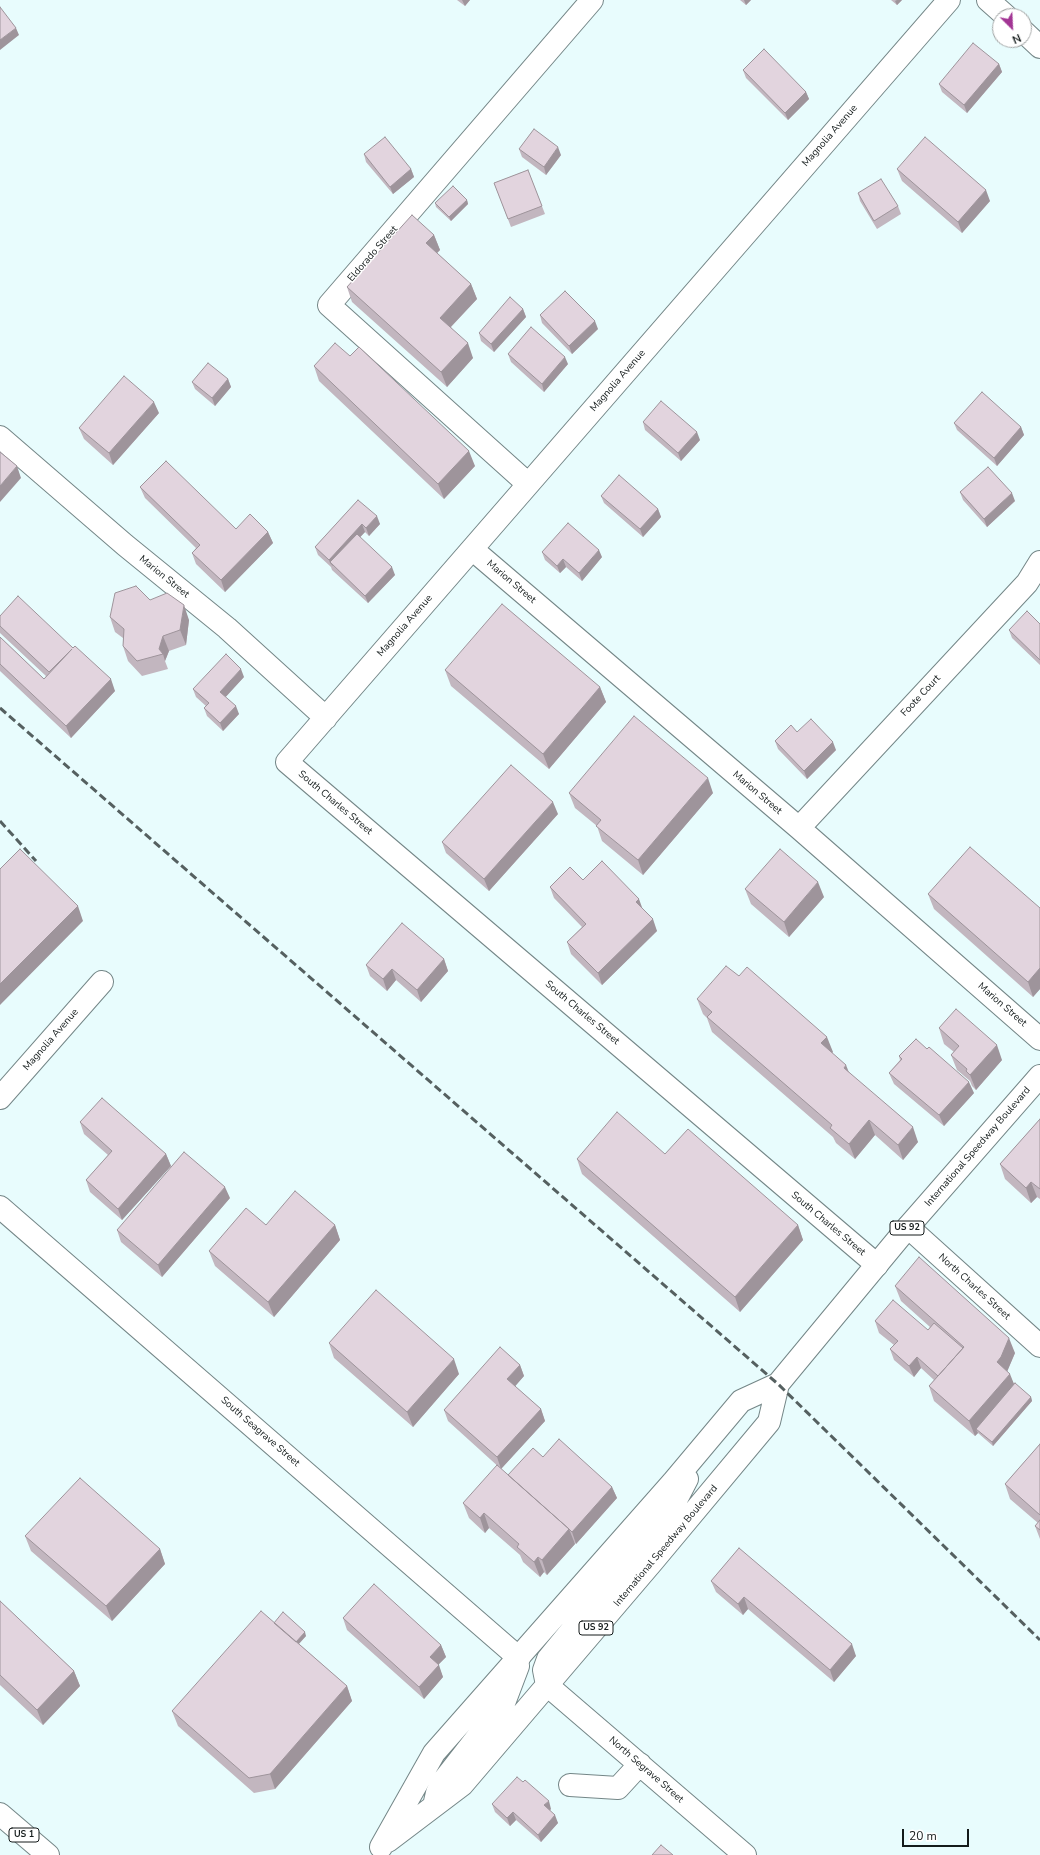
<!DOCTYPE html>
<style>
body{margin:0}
#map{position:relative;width:1040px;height:1855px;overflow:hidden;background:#e8fcfd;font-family:"Nunito Sans",sans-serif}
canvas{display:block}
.north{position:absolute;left:992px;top:8px;width:40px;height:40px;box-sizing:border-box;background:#fff;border:1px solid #a1a4a4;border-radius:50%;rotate:156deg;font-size:11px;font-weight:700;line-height:16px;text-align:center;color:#141b1b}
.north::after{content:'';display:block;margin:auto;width:14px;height:18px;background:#a23594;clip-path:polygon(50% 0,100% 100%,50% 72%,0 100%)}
.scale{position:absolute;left:902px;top:1829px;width:67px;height:18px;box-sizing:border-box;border:2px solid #141b1b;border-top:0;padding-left:5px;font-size:12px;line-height:14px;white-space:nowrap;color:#141b1b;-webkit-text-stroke:3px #fff;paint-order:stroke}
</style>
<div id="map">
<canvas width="1040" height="1855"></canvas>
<div class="north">N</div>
<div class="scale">20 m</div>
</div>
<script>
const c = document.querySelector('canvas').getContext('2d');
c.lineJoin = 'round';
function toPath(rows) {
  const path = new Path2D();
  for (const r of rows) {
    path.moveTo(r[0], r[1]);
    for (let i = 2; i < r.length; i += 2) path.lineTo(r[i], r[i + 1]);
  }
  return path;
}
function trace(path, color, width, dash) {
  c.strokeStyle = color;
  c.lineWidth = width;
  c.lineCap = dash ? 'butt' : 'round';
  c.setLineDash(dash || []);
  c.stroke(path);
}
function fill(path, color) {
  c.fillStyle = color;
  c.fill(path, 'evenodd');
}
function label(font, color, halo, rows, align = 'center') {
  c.font = font + ' "Nunito Sans",sans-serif';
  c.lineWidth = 3;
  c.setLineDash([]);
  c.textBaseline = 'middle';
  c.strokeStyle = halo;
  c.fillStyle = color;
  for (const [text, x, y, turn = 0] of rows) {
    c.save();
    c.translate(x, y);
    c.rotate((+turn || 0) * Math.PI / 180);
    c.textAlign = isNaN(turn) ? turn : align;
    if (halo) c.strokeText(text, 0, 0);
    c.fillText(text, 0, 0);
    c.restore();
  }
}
const minor = toPath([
 [988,0,1006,16],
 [1024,32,1040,47],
 [0,437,125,545,227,628,326,718],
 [528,484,329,305,592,0],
 [472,549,799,828,1040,1039],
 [799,828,1027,583,1040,562],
 [0,1098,102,982],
 [0,1207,519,1658],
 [908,1227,1040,1346],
 [877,1265,287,762,949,0],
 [547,1685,745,1855],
 [570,1785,618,1788,640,1764]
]);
const major = toPath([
 [547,1685,544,1670,548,1659,672,1508,687,1479],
 [434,1806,437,1793,443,1781,504,1703,518,1666],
 [0,1814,48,1855],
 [388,1841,462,1785,653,1561,769,1422,778,1384],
 [381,1847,434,1753,673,1482,741,1401,778,1384,908,1227,1040,1076]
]);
trace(minor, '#748687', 24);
trace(major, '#748687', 24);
trace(minor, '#fff', 22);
trace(major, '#fff', 22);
trace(toPath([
 [0,708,778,1384,1040,1640],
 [0,821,36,861]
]), '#556060', 3, [8, 4]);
fill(toPath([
 [457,0,470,0,465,6],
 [740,0,751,0,746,5],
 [891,0,902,0,897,5],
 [999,64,1002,72,967,113,942,92,939,84],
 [743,70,806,92,809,99,788,120,746,78],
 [519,149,561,155,546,175,522,157],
 [364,154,411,169,414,177,393,194,366,162],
 [897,169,990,201,962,233,902,181],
 [528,170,545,214,511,227,494,183],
 [858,193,898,206,901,214,877,229,860,201],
 [467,200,468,204,451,221,436,207,435,203],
 [434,235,440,250,437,253,471,284,477,299,451,327,473,358,447,387,352,302,347,287],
 [523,309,526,317,494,352,481,341,479,333],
 [540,315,598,329,572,354,542,323],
 [508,354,568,364,544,392,511,362],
 [350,356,475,466,444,499,319,381,314,366],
 [228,379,231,387,215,406,195,389,192,382],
 [159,413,113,465,84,439,79,428],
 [643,422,700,440,681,461,645,430],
 [954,423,1021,427,1024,435,997,466,957,430],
 [140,487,236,529,268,532,273,543,225,592,196,564,192,553,196,548,145,498],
 [960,492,1015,501,987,527,963,500],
 [601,496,658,509,661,517,643,537,604,503],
 [358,500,380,524,369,536,365,532,360,537,395,575,368,603,332,570,331,567,318,555,315,547],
 [542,552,602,557,582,581,566,567,560,573,545,560],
 [150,600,189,620,186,645,169,651,165,661,168,669,142,676,128,661,123,646,123,638,115,632,110,617],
 [0,616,73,648,115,691,71,738,0,671,0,637,44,679,46,676,0,633],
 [1040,624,1040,665,1012,638,1009,630],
 [445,670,600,687,606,702,549,769,451,686],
 [244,677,225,697,239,714,223,731,207,716,204,708,206,706,196,697,193,689],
 [797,732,836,750,807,779,778,749,775,741],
 [569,793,713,793,643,875,602,841,597,826,575,808],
 [558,814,489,891,446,853,442,842],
 [583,880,643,909,657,931,602,985,571,954,567,942,582,927,554,898,550,887],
 [745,889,824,897,789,937,751,904],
 [928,894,1040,908,1040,989,1033,997,934,909],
 [444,959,448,971,421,1002,396,980,387,991,370,976,366,965],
 [697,999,833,1052,832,1053,849,1072,918,1142,903,1160,875,1135,855,1159,836,1143,833,1137,712,1032,707,1018,703,1014],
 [939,1028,1002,1060,976,1090,972,1086,970,1081,957,1070,951,1055,954,1052,944,1044],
 [899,1056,974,1093,944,1126,894,1084,889,1073,900,1060],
 [1040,1119,1040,1199,1037,1197,1031,1203,1005,1179,1000,1164],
 [80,1122,166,1154,171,1166,122,1220,90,1192,86,1180,108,1155,84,1134],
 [665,1154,798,1225,803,1240,740,1312,582,1174,577,1159],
 [230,1198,162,1277,121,1242,117,1230],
 [335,1225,340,1240,274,1317,215,1266,209,1251],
 [895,1286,1015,1353,1007,1371,1014,1384,1031,1397,1032,1401,993,1446,978,1433,975,1436,934,1401,929,1386,934,1380,921,1368,914,1377,894,1360,890,1349,894,1345,879,1333,875,1321,928,1330,930,1327,901,1301],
 [329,1343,459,1374,413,1427,334,1358],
 [520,1365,524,1376,515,1386,541,1409,545,1421,501,1469,448,1421,444,1410],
 [1040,1444,1040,1539,1035,1526,1038,1523,1010,1499,1005,1484],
 [543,1457,612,1487,617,1498,576,1544,574,1542,575,1544,547,1575,544,1572,540,1577,523,1562,520,1555,489,1528,485,1533,469,1518,463,1503,508,1475],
 [25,1536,160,1549,165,1564,112,1621,31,1551],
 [739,1548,856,1656,834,1682,748,1609,743,1615,716,1592,711,1581],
 [0,1601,74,1671,80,1686,43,1725,0,1685],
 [343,1618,441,1645,446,1657,438,1665,443,1677,424,1699,347,1630],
 [274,1623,306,1636,299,1644,347,1686,352,1701,275,1789,254,1793,178,1726,172,1711],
 [492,1804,551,1809,550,1810,558,1823,541,1842,516,1820,510,1826,495,1812]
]), '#c2b6bf');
fill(toPath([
 [462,0,470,0,465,6],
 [744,0,751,0,746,5],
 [897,0,902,0,897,5,895,1],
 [16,28,19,35,0,50,0,40],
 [999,64,1002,72,967,113,964,105],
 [806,92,809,99,788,120,785,113],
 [558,147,561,155,546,175,544,167],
 [411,169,414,177,393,194,390,187],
 [986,190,990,201,962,233,958,222],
 [467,200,468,204,451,221,449,217],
 [434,235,440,250,432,258,426,243],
 [471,284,477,299,445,333,440,318],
 [523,309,526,317,494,352,491,344],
 [595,321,598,329,572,354,569,346],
 [468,343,473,358,447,387,441,372],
 [565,357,568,364,544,392,542,384],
 [228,379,231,387,215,406,212,398],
 [154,402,159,413,113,465,109,453],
 [1021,427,1024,435,997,466,994,458],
 [697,432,700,440,681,461,678,453],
 [469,451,475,466,444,499,438,484],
 [17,466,21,478,0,502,0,486],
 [1012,493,1015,501,987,527,984,519],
 [658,509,661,517,643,537,640,529],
 [377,516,380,524,369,536,366,528],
 [362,524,365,532,333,566,330,563,329,560],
 [268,532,273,543,225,592,221,580],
 [599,550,602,557,582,581,579,573],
 [563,559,566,567,560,573,557,566],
 [392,567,395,575,368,603,365,596],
 [184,605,189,620,186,645,180,630],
 [163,636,169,651,165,661,163,654,159,649],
 [241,669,244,677,223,700,220,692],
 [111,679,115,691,71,738,66,726],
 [600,687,606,702,549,769,543,754],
 [236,706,239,714,223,731,220,723],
 [833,742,836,750,807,779,804,771],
 [708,778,713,793,643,875,638,860],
 [553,802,558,814,489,891,484,879],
 [818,882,824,897,789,937,784,922],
 [639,899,643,910,636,902],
 [78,906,83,921,0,1005,0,984],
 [653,919,657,931,602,985,598,973],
 [444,959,448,971,421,1002,417,990],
 [1040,968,1040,989,1033,997,1028,982],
 [392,969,396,980,387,991,383,979],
 [827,1037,833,1052,827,1058,821,1043],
 [997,1045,1002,1060,976,1090,970,1075],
 [846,1065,852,1080,844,1068],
 [969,1082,974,1093,944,1126,939,1115],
 [869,1120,875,1135,855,1159,849,1144],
 [913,1127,918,1142,903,1160,898,1145],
 [166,1154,171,1166,122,1220,118,1209],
 [1031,1182,1037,1197,1031,1203,1026,1188],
 [225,1187,230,1198,162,1277,158,1265],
 [335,1225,340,1240,274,1317,268,1302],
 [798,1225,803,1240,740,1312,735,1297],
 [1009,1338,1015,1353,1007,1372,997,1362],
 [917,1357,921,1368,914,1377,909,1366],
 [454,1359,459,1374,413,1427,407,1412],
 [520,1365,524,1376,511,1391,507,1379],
 [1010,1374,1016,1389,976,1429,978,1433,975,1436,969,1421],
 [1031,1397,1032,1401,993,1446,992,1442],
 [541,1409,545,1421,501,1469,497,1457],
 [612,1487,617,1498,576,1544,572,1532],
 [484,1513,489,1528,485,1533,480,1518],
 [569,1529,575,1544,547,1575,542,1560],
 [160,1549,165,1564,112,1621,106,1606],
 [538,1557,544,1572,540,1577,534,1562],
 [744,1597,748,1609,743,1615,738,1604],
 [305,1632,306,1636,293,1650,292,1646],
 [852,1644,856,1656,834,1682,830,1670],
 [441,1645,446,1657,434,1669,430,1657],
 [439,1665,443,1677,424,1699,419,1687],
 [74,1671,80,1686,43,1725,37,1710],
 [347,1686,352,1701,275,1789,270,1774],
 [549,1801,551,1809,547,1813,544,1805],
 [513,1812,516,1820,510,1826,507,1818],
 [555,1815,558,1823,541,1842,538,1835]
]), '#9e949b');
const building = toPath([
 [0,7,16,28,0,40,0,7],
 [973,43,999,64,964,105,939,84,973,43],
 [764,49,806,92,785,113,743,70,764,49],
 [534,129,558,147,544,167,519,149,534,129],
 [385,137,411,169,390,187,364,154,385,137],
 [925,137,986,190,958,222,897,169,925,137],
 [528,170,542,206,508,219,494,183,528,170],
 [881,179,898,206,874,221,858,193,881,179],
 [453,186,467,200,449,217,435,203,453,186],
 [412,215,434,235,426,243,471,284,440,318,468,343,441,372,347,287,412,215],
 [565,291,595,321,569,346,540,315,565,291],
 [510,297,523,309,491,344,479,333,510,297],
 [531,327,565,357,542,384,508,354,531,327],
 [335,343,350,356,359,347,469,451,438,484,314,366,335,343],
 [208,363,228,379,212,398,192,382,208,363],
 [124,376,154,402,109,453,79,428,124,376],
 [982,392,1021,427,994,458,954,423,982,392],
 [661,401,697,432,678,453,643,422,661,401],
 [0,452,17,466,0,486,0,452],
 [166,461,236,529,250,514,268,532,221,580,192,553,200,545,140,487,166,461],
 [988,467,1012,493,984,519,960,492,988,467],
 [619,475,658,509,640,529,601,496,619,475],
 [358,500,377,516,366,528,362,524,329,560,315,547,358,500],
 [568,523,599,550,579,573,563,559,557,566,542,552,568,523],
 [357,534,392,567,365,596,330,562,357,534],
 [136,586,150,600,167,593,184,605,180,630,163,636,159,649,163,654,137,661,123,646,124,629,110,617,115,593,136,586],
 [18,596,73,648,75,646,111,679,66,726,0,664,0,637,44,679,72,649,49,672,0,626,0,616,18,596],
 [502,604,600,687,543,754,445,670,502,604],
 [1027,611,1040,624,1040,660,1009,630,1027,611],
 [226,654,241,669,220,692,236,706,220,723,204,708,209,703,193,689,226,654],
 [634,716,708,778,638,860,596,826,601,820,569,793,634,716],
 [811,719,833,742,804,771,775,741,791,725,797,732,811,719],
 [511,765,553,802,484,879,442,842,511,765],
 [970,847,1040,908,1040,968,1028,982,928,894,970,847],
 [20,849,78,906,0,984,0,869,20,849],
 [780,849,818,882,784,922,745,889,780,849],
 [602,861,639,899,636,902,653,919,598,973,567,942,586,924,550,887,570,867,583,880,602,861],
 [402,923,444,959,417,990,392,969,383,979,366,965,402,923],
 [726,966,739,976,747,967,827,1037,821,1043,846,1065,844,1068,913,1127,898,1145,869,1120,849,1144,830,1128,832,1125,707,1017,712,1012,697,999,726,966],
 [956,1009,997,1045,970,1075,966,1071,967,1069,951,1055,959,1046,939,1028,956,1009],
 [916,1039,927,1049,929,1047,969,1082,939,1115,889,1073,902,1059,899,1056,916,1039],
 [102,1098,166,1154,118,1209,86,1180,112,1151,80,1122,102,1098],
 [617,1112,665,1154,688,1129,798,1225,735,1297,577,1159,617,1112],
 [1040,1119,1040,1189,1031,1182,1026,1188,1000,1164,1040,1119],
 [184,1152,225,1187,158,1265,117,1230,184,1152],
 [295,1191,335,1225,268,1302,209,1251,246,1208,266,1225,295,1191],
 [919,1257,1009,1338,1001,1357,997,1362,1010,1374,969,1421,929,1386,964,1347,895,1286,919,1257],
 [376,1290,454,1359,407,1412,329,1343,376,1290],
 [893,1300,928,1330,934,1323,963,1348,938,1376,917,1357,909,1366,890,1349,898,1341,875,1321,893,1300],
 [500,1347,520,1365,507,1379,541,1409,497,1457,444,1410,500,1347],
 [1015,1383,1031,1397,992,1442,976,1429,1015,1383],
 [559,1439,612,1487,572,1532,569,1529,508,1475,533,1448,543,1457,559,1439],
 [1040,1444,1040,1515,1005,1484,1040,1444],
 [497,1465,569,1529,542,1560,538,1557,534,1562,517,1547,519,1544,484,1513,480,1518,463,1503,497,1465],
 [80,1478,160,1549,106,1606,25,1536,80,1478],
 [1040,1520,1040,1530,1035,1526,1040,1520],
 [739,1548,852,1644,830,1670,744,1597,738,1604,711,1581,739,1548],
 [374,1584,441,1645,430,1657,439,1665,419,1687,343,1618,374,1584],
 [0,1601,74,1671,37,1710,0,1675,0,1601],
 [261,1611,347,1686,270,1774,249,1778,172,1711,261,1611],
 [283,1612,305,1632,296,1642,274,1623,283,1612],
 [517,1777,523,1782,525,1780,549,1801,544,1805,555,1815,538,1835,513,1812,507,1818,492,1804,517,1777],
 [661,1845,673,1855,652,1855,661,1845]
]);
fill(building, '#e2d4de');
trace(building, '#9e949b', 1);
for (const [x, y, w] of [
 [907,1228,34],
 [596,1628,34],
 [24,1835,30]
]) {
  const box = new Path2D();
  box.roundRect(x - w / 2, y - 7, w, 14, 3);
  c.fillStyle = '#fff';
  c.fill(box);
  trace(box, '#141b1b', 1);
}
label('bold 9px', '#141b1b', null, [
 ["US 92",907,1228],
 ["US 92",596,1628],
 ["US 1",24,1835]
]);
label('10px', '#141b1b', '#fff', [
 ["Magnolia Avenue",830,136,-49],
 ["Eldorado Street",373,254,-49],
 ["Magnolia Avenue",618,381,-49],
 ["Marion Street",164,577,39],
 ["Marion Street",511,582,40],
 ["Magnolia Avenue",405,626,-49],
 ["Foote Court",921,696,-47],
 ["Marion Street",757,793,40],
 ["South Charles Street",335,803,40],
 ["Marion Street",1002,1005,41],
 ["South Charles Street",582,1013,40],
 ["Magnolia Avenue",51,1040,-49],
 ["International Speedway Boulevard",978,1147,-49],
 ["South Charles Street",828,1224,40],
 ["North Charles Street",974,1287,42],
 ["South Seagrave Street",260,1432,41],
 ["International Speedway Boulevard",666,1546,-50],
 ["North Segrave Street",646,1770,41]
]);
</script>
